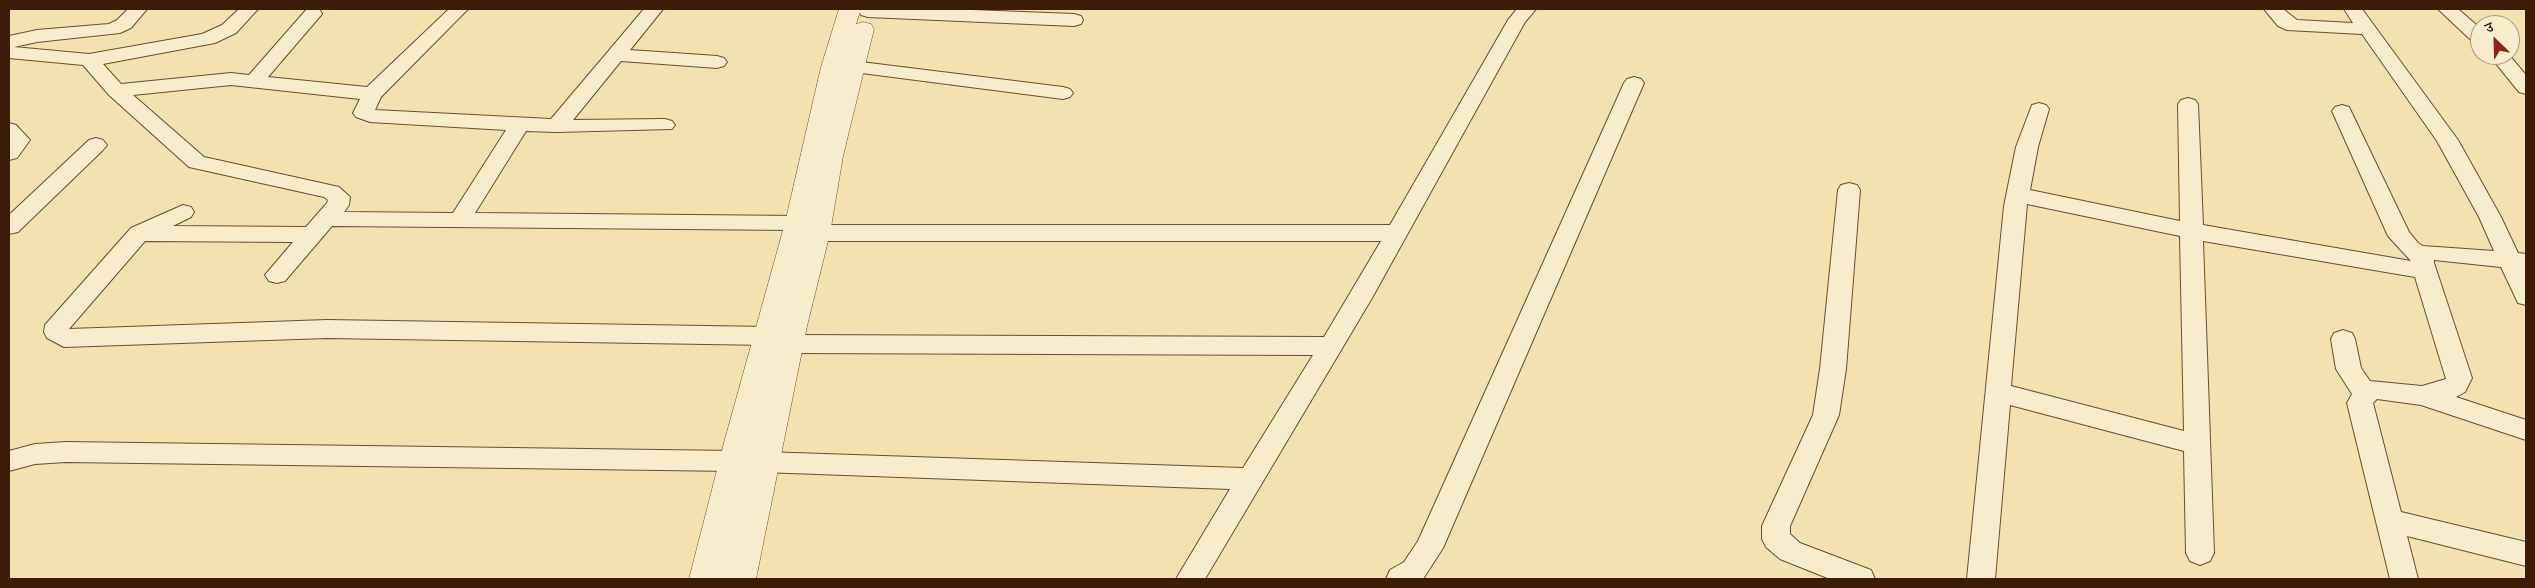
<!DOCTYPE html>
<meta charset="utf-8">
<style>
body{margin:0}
#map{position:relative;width:2535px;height:588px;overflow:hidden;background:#f3e1af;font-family:"Gentium Book Plus","Noto Serif Devanagari",serif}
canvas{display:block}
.frame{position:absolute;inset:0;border:10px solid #3b1d07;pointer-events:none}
.north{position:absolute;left:2470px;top:15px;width:50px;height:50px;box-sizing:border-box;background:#f7eccb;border:1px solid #ac997d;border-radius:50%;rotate:336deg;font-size:14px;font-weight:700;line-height:20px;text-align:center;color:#3b1d07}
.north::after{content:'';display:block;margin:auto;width:18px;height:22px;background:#8f2418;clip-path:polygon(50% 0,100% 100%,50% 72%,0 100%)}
</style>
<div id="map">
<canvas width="2535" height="588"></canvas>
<div class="frame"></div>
<div class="north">उ</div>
</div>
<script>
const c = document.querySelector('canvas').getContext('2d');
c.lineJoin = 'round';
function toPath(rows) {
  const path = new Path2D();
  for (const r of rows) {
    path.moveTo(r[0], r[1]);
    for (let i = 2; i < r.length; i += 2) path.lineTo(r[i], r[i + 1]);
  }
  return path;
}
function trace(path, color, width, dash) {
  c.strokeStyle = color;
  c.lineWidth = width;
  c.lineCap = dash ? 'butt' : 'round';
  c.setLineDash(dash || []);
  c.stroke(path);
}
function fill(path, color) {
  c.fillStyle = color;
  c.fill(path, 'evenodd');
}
const minor = toPath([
 [128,9,147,9,131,28,120,33,37,42,14,47,89,54,202,34,222,25,239,9,258,9,236,33,215,43,103,64,121,84,231,73,249,75,306,10,315,9,320,10,322,14,268,77,367,87,449,9,468,9,381,97,375,110,551,119,644,9,663,9,630,50,717,56,724,58,727,62,724,66,717,68,621,61,573,120,665,119,672,121,675,125,672,129,557,132,526,131,475,213,798,216,821,225,1390,225,1508,20,1517,9,1536,9,1525,22,1372,298,1205,579,1176,579,1230,489,734,471,66,462,35,464,9,471,9,451,35,444,66,442,734,451,1243,468,1313,355,790,353,781,350,778,344,781,338,790,335,1324,337,1381,241,817,241,794,230,332,226,285,281,277,283,269,281,265,275,293,242,145,241,69,329,327,320,769,327,778,330,781,336,778,342,769,345,327,338,64,347,47,338,44,332,45,325,131,228,183,205,191,207,194,212,191,217,173,226,306,227,327,203,328,200,324,197,189,167,109,95,83,65,9,58,9,36,37,30,109,24,117,20,128,9],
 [231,85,360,99,353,113,356,117,370,122,506,130,453,213,344,212,349,205,350,197,339,187,204,157,133,95,231,85],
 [860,9,946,9,1074,14,1081,16,1083,20,1081,24,1074,26,868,17,861,15,859,11,860,9],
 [2264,9,2283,9,2297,20,2353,23,2344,9,2362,9,2458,140,2501,217,2518,253,2526,254,2526,305,2518,303,2501,267,2434,260,2434,263,2472,378,2465,392,2456,397,2526,420,2526,440,2421,405,2377,399,2373,403,2401,512,2526,542,2526,566,2407,536,2418,579,2390,579,2347,403,2352,394,2336,369,2331,339,2334,333,2343,330,2352,333,2355,339,2361,368,2370,381,2422,386,2446,379,2415,277,2203,241,2214,553,2210,561,2200,565,2190,561,2186,553,2184,451,2010,405,1995,579,1967,579,2004,206,2016,147,2032,105,2039,103,2046,105,2049,109,2038,147,2030,190,2180,221,2178,104,2181,100,2188,98,2195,100,2198,104,2203,225,2411,261,2388,236,2332,111,2335,107,2342,105,2349,107,2409,232,2418,243,2423,246,2494,251,2479,217,2437,141,2362,34,2287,30,2278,26,2264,9],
 [2027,204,2180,236,2184,431,2011,386,2027,204],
 [2438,9,2458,9,2480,28,2480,44,2473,42,2438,9],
 [2489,55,2509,55,2526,75,2526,94,2519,92,2489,55],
 [853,61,1063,87,1070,89,1073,93,1070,97,1063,99,846,71,843,67,846,63,853,61],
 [1634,77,1641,79,1644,83,1443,548,1423,579,1386,579,1390,570,1404,562,1418,541,1624,83,1627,79,1634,77],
 [9,123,16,125,30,140,17,158,9,160,9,123],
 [96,138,103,140,107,145,103,150,18,232,9,234,9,215,89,140,96,138],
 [1849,183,1857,185,1860,190,1846,369,1839,415,1790,526,1790,534,1800,543,1871,570,1875,579,1830,579,1780,559,1766,547,1762,539,1762,526,1813,415,1820,369,1838,190,1841,185,1849,183]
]);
const tertiary = toPath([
 [839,9,861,9,856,24,863,22,871,24,874,29,843,156,830,233,807,326,756,579,689,579,725,439,785,223,821,67,839,9]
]);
trace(minor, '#694e31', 2);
trace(tertiary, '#694e31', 1);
fill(minor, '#f7eccb');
fill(tertiary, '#f7eccb');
</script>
